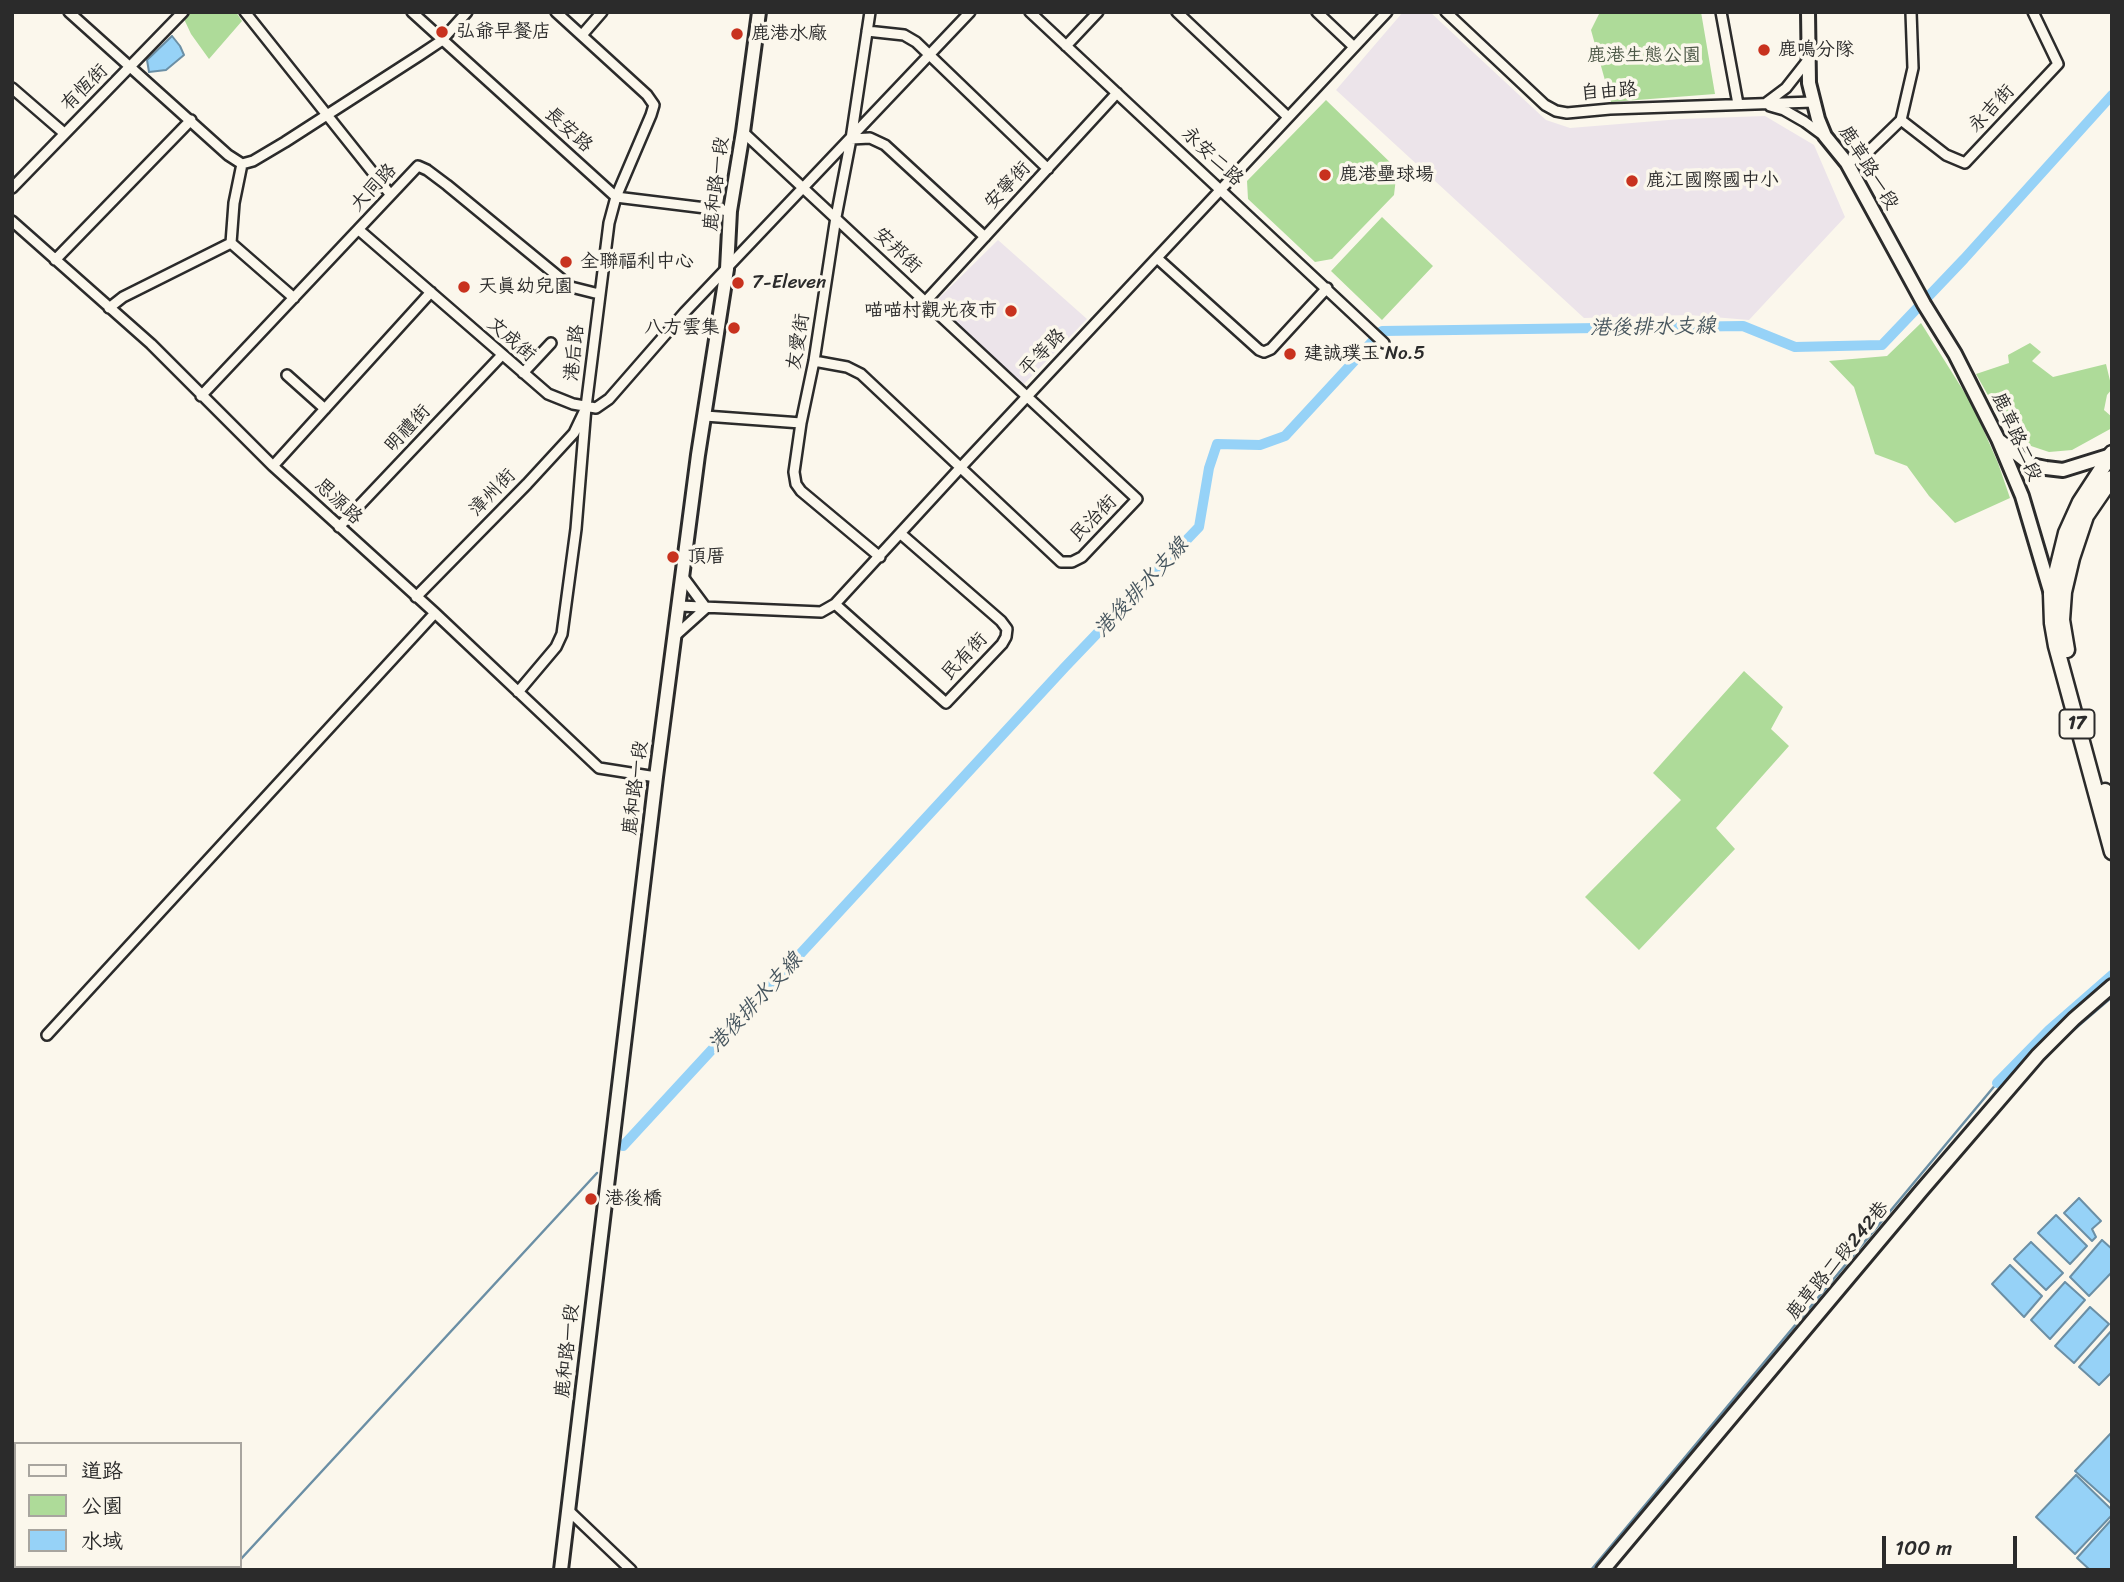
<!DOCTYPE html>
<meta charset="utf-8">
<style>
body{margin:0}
#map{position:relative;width:2124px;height:1582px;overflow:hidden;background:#fbf7ec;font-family:Sriracha,"LXGW WenKai TC",sans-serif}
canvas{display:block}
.frame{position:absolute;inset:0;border:14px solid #2b2b2b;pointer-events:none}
.legend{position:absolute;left:14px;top:1442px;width:228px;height:126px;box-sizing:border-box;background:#fbf7ec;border:2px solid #a8a59f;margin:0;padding:9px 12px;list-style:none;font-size:21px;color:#2b2b2b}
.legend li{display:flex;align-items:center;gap:14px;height:35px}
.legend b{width:35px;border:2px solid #a8a59f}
.scale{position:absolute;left:1882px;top:1536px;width:135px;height:32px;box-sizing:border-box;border:4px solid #2b2b2b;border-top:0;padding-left:9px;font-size:21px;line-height:24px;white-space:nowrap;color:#2b2b2b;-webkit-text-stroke:5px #fbf7ec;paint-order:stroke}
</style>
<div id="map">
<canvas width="2124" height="1582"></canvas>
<div class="frame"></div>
<ul class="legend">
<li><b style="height:9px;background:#fbf7ec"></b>道路</li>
<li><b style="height:19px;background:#aedb99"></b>公園</li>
<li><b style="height:19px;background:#96d2f7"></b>水域</li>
</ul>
<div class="scale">100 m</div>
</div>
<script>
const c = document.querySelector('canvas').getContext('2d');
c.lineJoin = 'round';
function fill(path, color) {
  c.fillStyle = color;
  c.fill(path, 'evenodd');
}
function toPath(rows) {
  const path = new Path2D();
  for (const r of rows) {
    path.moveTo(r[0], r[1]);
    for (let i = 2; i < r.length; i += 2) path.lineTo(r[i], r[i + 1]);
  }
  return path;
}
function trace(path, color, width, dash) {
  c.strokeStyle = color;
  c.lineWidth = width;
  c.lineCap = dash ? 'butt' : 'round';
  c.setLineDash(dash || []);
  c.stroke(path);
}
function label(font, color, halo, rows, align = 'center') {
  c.font = font + ' Sriracha,"LXGW WenKai TC",sans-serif';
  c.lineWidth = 7;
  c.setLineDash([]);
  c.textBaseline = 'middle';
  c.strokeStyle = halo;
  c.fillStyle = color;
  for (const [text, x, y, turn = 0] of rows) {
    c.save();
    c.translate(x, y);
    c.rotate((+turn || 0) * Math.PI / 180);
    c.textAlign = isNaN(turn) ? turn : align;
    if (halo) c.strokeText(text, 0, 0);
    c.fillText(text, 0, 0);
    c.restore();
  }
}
fill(toPath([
 [1403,12,1430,12,1546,120,1570,128,1681,119,1765,116,1814,145,1845,217,1749,320,1689,315,1584,318,1336,90],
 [998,240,1087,319,1023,385,935,302]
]), '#ece4ea');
fill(toPath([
 [191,12,236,12,242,21,209,59,191,34,184,19],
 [1600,12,1701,12,1715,94,1611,102,1591,30],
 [1326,100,1397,169,1394,195,1332,259,1315,262,1248,199,1247,181],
 [1382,217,1433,266,1382,320,1331,271],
 [1921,323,1973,406,1998,463,2010,498,1955,523,1929,496,1907,466,1875,454,1854,387,1829,361,1887,356],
 [2030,343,2041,352,2032,361,2053,377,2106,364,2112,389,2107,395,2104,410,2112,417,2112,428,2072,450,2049,452,2028,445,2007,429,1976,374,2009,363,2008,355],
 [1744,671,1783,707,1771,729,1789,746,1716,828,1735,849,1639,950,1585,897,1681,800,1653,773]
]), '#aedb99');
const water = toPath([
 [172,36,180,46,184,55,166,70,149,72,147,60,172,36],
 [2079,1198,2101,1221,2092,1229,2096,1237,2092,1241,2064,1213,2079,1198],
 [2056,1215,2087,1246,2070,1264,2038,1233,2056,1215],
 [2102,1240,2112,1249,2112,1272,2089,1296,2070,1277,2102,1240],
 [2031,1242,2063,1273,2046,1290,2014,1259,2031,1242],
 [2010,1265,2042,1296,2024,1317,1992,1284,2010,1265],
 [2065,1282,2085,1300,2050,1339,2031,1320,2065,1282],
 [2090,1307,2109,1324,2074,1363,2055,1346,2090,1307],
 [2112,1330,2112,1372,2099,1385,2079,1367,2112,1330],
 [2112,1432,2112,1504,2075,1471,2112,1432],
 [2076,1475,2112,1510,2112,1515,2075,1554,2036,1517,2076,1475],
 [2112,1519,2112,1570,2090,1570,2077,1558,2112,1519]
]);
fill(water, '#96d2f7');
trace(water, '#6b8fa5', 2);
trace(toPath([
 [2063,1039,2112,997],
 [240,1560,597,1173],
 [230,1570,234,1566],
 [1591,1570,1997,1083],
 [1612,1570,1702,1462]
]), '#6b8fa5', 2.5);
trace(toPath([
 [1997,1083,2049,1030,2112,975],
 [623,1146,1065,667,1199,527,1209,468,1217,444,1260,445,1285,436,1382,331,1743,326,1795,347,1882,345,1964,259,2112,95]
]), '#96d2f7', 10);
const street = toPath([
 [69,12,228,155,242,164],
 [245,12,390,194],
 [412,12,616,197,730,211],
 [870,12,851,139,836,217,814,361,801,423,794,472,796,484,801,491,880,557],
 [1030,12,1384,343],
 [1177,12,1288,117],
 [1317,12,1354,47],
 [1446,12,1545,105,1556,111,1567,113,1610,109,1813,102],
 [1721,12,1738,104],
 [867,31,904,35,916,42,1048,169],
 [582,35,602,12],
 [1066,46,1098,12],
 [12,88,64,133],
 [1766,103,1786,88,1808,60],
 [1770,106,1784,110,1805,122,1824,136],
 [1901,120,1946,155,1965,163,2058,64,2033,12],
 [743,132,1137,499,1082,557,1072,562,1061,562,861,374,847,367,814,361],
 [851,139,870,138,885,145,985,237],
 [1847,163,1869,151,1901,120,1913,68,1911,12],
 [12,188,183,12],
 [12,221,151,344,273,466,435,613,599,768,656,777],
 [359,230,548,394,573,404,596,408,609,399,685,312,970,12],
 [231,243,234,203,242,164,253,161,285,142,420,55,441,41,467,12],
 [231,243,294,298],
 [1157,258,1259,350,1264,352,1271,349,1327,288],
 [55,260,191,120],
 [925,302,1117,93],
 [109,308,123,297,231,243],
 [523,373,551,343],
 [287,375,325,409],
 [201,396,418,166,427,170,447,185,571,287,599,294],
 [705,416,801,423],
 [273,466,431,292],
 [339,527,502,355],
 [416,597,527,484,574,433,584,412],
 [835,604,946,703,1002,644,1006,637,1007,629,1001,621,901,534],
 [679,606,821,612,835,604,961,467,1387,12],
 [676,635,706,608,683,577],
 [518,692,556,647,562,634,576,529,586,407,609,223,616,197,651,115,654,105,647,95,556,12],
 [47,1035,435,613],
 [569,1511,631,1570]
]);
const secondary = toPath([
 [1808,12,1809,83,1818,119,1825,136,1847,163,1924,304,1955,354,1998,439,2022,496,2051,594,2054,594],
 [2000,441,2031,465,2046,468,2063,470,2108,456,2112,463],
 [561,1570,656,777,698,455,727,269,730,211,743,132,759,12],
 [1603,1570,1921,1191,2038,1055,2074,1019,2112,986]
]);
const primary = toPath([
 [2112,453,2080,502,2066,533,2051,594,2052,623,2056,646,2112,852],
 [2067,650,2062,620,2064,592,2072,558,2086,516,2112,478],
 [2105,791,2112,815]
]);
trace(street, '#2b2b2b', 14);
trace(secondary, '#2b2b2b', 18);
trace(primary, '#2b2b2b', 19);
trace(street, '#fbf7ec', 9);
trace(secondary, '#fbf7ec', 12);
trace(primary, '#fbf7ec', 14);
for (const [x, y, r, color] of [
 [442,32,7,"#c8321e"],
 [737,34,7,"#c8321e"],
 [1764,50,7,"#c8321e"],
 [1325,175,7,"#c8321e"],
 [1632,181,7,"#c8321e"],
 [566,262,7,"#c8321e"],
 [738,283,7,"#c8321e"],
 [464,287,7,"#c8321e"],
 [1011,311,7,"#c8321e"],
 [734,328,7,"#c8321e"],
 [1290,354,7,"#c8321e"],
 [673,557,7,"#c8321e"],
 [591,1199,7,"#c8321e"]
]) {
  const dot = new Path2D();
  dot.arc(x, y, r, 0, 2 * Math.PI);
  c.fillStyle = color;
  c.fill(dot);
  trace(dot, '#fbf7ec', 2.5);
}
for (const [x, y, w] of [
 [2077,724,35]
]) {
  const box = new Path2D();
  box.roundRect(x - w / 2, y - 14.5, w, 29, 5);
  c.fillStyle = '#fbf7ec';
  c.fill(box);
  trace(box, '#2b2b2b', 2);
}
label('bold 18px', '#2b2b2b', null, [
 ["17",2077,724]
]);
label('19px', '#2b2b2b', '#fbf7ec', [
 ["弘爺早餐店",456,32],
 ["鹿港水廠",751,34],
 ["鹿鳴分隊",1778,50],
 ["鹿港壘球場",1339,175],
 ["鹿江國際國中小",1646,181],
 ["全聯福利中心",580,262],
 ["7-Eleven",752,283],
 ["天真幼兒園",478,287],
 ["喵喵村觀光夜市",997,311,"right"],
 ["八方雲集",720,328,"right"],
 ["建誠璞玉 No.5",1304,354],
 ["頂厝",687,557],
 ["港後橋",605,1199]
], 'left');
label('19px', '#4c5746', '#fbf7ec', [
 ["鹿港生態公園",1644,56]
]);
label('19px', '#2b2b2b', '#fbf7ec', [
 ["有恆街",85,88,-45],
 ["自由路",1609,92,-4],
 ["永吉街",1992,109,-47],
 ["長安路",568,130,42],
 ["永安二路",1212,157,43],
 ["鹿草路一段",1868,168,58],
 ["鹿和路一段",717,184,-83],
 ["安寧街",1008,186,-47],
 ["大同路",374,188,-47],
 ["安邦街",897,251,43],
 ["文成街",511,340,41],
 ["友愛街",799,342,-81],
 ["港后路",575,353,-84],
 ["平等路",1043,353,-47],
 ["明禮街",408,429,-47],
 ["鹿草路二段",2016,437,66],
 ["漳州街",493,493,-46],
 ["思源路",338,502,43],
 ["民治街",1094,519,-45],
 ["民有街",965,657,-47],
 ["鹿和路一段",636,788,-83],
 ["鹿草路二段242巷",1838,1261,-50],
 ["鹿和路一段",568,1351,-84]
]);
label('italic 21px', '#46555e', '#fbf7ec', [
 ["港後排水支線",1653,328,-1],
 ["港後排水支線",1142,588,-47],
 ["港後排水支線",756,1003,-47]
]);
</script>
